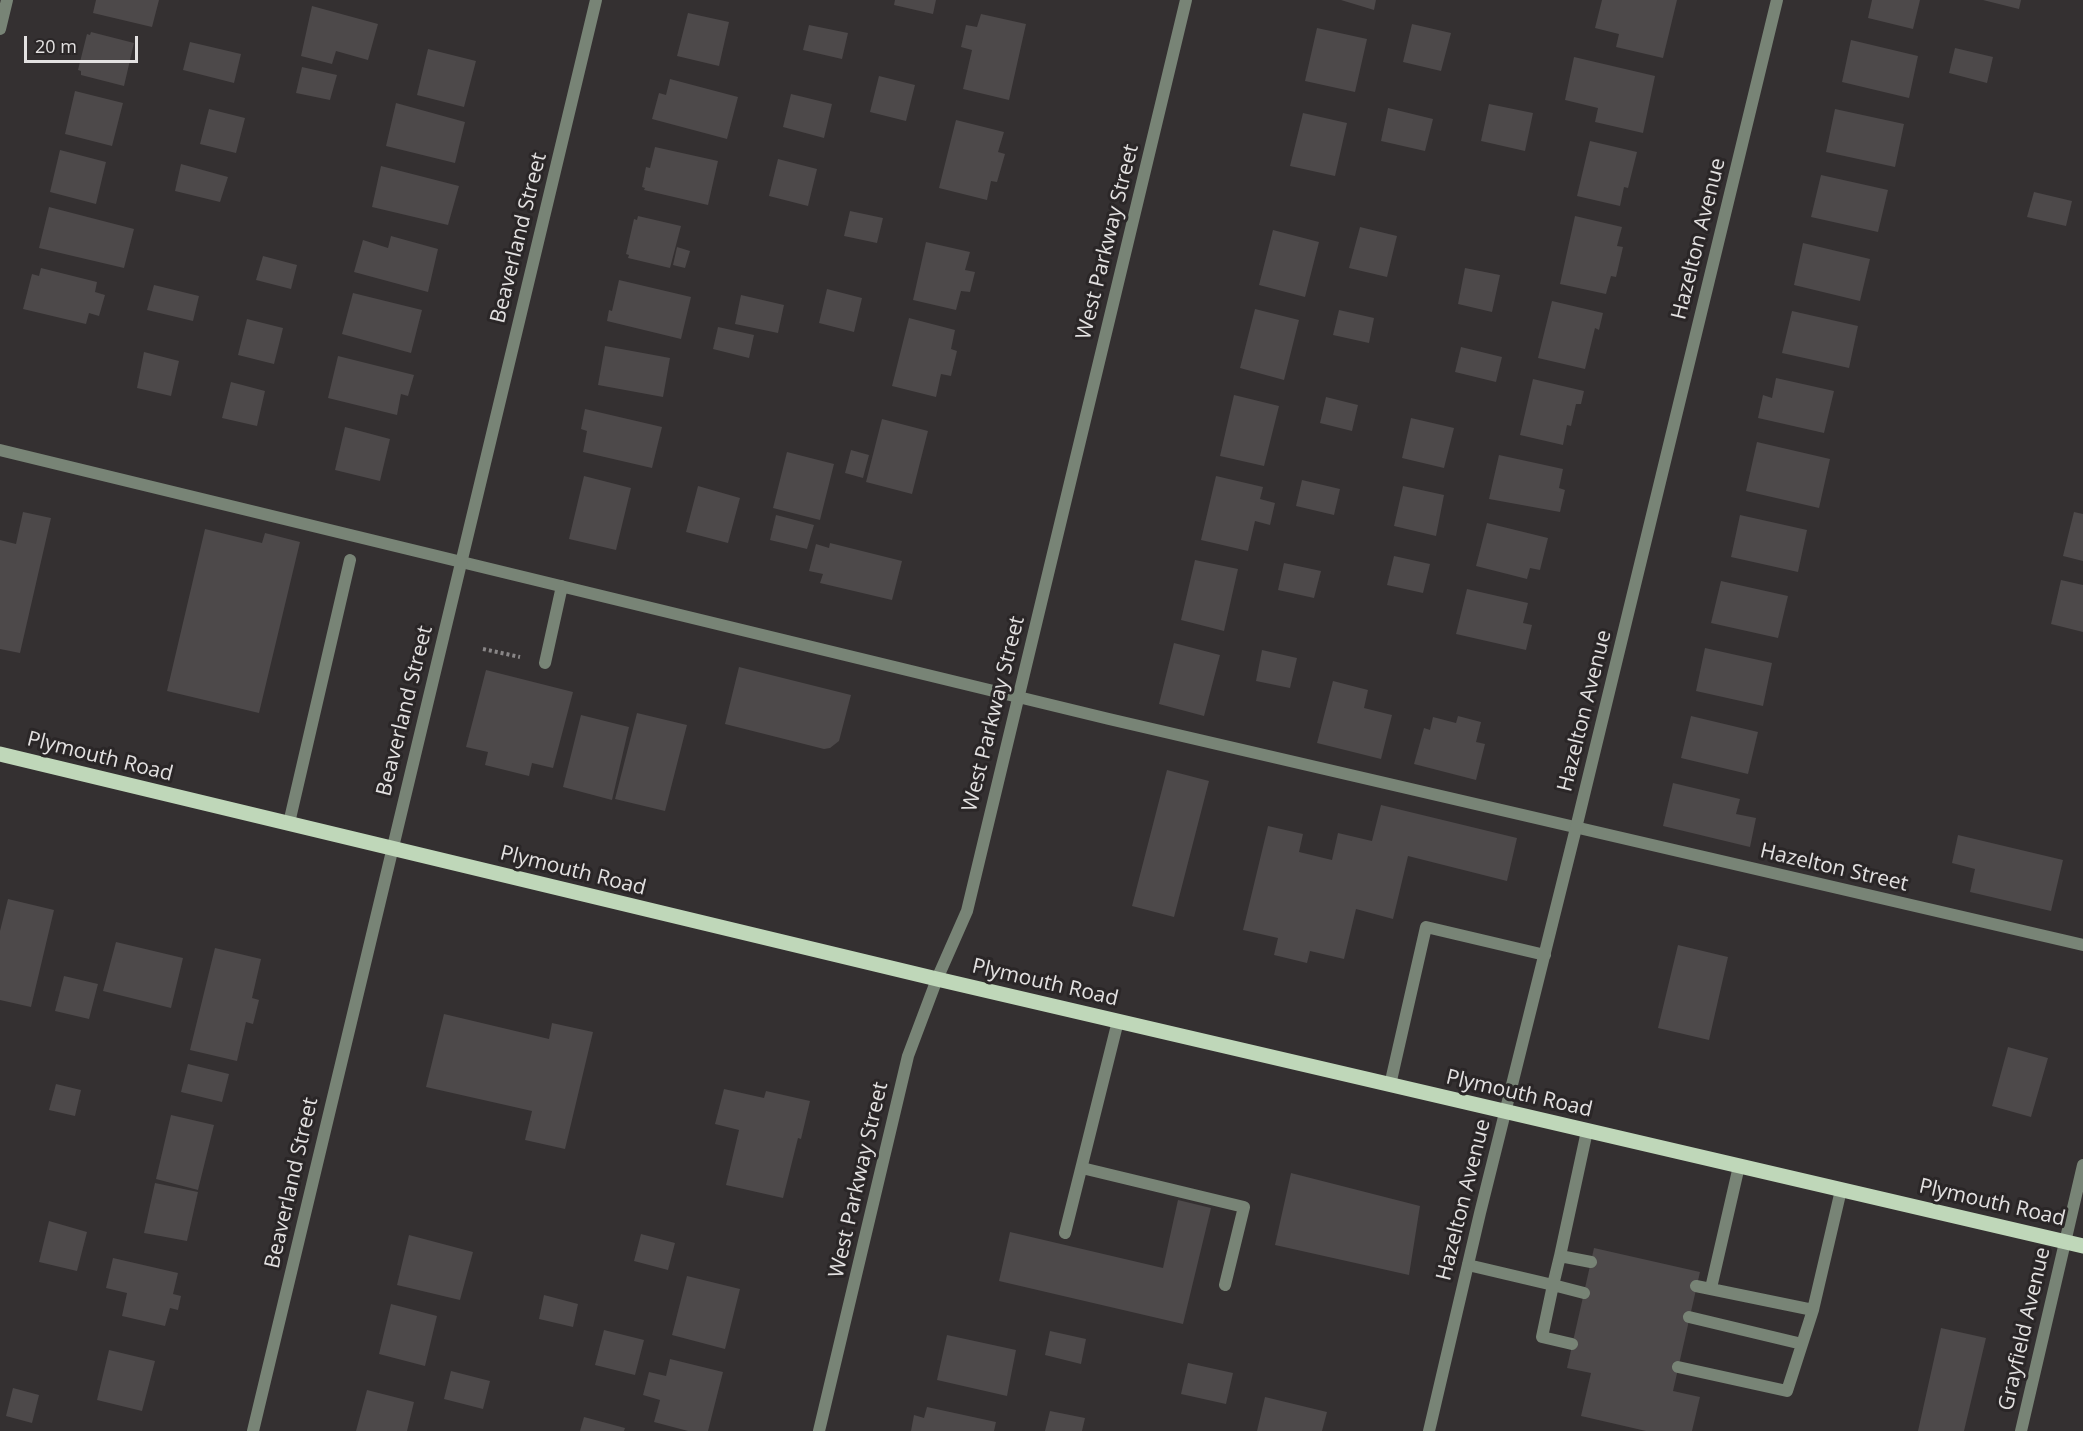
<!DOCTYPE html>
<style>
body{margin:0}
#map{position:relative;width:2083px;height:1431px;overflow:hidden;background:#343031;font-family:"Open Sans",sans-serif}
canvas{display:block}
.scale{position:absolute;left:24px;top:36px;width:114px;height:27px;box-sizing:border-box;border:3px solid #e3e1e1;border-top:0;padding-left:8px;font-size:18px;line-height:21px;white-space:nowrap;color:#e3e1e1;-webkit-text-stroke:4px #2a2627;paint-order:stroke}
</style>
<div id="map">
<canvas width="2083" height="1431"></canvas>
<div class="scale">20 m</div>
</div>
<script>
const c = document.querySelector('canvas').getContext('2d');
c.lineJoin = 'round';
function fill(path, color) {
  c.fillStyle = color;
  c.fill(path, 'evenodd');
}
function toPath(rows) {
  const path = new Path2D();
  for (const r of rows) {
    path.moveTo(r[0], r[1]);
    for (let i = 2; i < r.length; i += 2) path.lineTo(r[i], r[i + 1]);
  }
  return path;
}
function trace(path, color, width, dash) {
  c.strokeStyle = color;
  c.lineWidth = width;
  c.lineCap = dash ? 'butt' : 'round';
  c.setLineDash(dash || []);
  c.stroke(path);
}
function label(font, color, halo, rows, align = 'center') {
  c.font = font + ' "Open Sans",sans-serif';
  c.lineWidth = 6;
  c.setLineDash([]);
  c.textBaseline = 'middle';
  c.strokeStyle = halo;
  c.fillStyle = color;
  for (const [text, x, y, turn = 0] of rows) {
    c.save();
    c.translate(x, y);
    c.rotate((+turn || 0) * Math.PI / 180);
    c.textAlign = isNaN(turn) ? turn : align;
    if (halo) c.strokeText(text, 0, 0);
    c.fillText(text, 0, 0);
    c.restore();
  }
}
fill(toPath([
 [96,0,159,0,152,27,93,13],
 [895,0,936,0,933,14,894,5],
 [1341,0,1376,0,1374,10],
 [1602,0,1677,0,1663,58,1616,47,1619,34,1595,28],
 [1872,0,1920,0,1913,29,1868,18],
 [1983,0,2021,0,2019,9],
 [312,6,378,24,368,60,336,51,332,64,301,56],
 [688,13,729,22,719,66,677,56],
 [981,14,1026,24,1009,100,963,89,972,50,961,47,966,25,977,27],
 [1412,24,1451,33,1441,71,1403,62],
 [809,25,848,33,842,59,803,50],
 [1317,28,1367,39,1355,92,1305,81],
 [91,32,134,43,124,86,81,75,81,71,78,70,87,34,90,35],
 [1851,40,1918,56,1909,98,1842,82],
 [190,42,241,54,234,83,183,70],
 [1955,48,1993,57,1987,83,1949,73],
 [428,49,476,61,464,107,417,95],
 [1574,57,1655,76,1643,133,1595,122,1598,108,1565,100],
 [302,67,337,75,330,100,296,93],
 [879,76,915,85,906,121,870,112],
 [670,79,738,97,727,139,652,119,659,93,666,95],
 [75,91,123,103,112,146,65,134],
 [791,94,832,104,824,138,783,127],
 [396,103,465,122,455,163,386,146],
 [1489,104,1533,113,1525,151,1481,141],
 [1388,108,1433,119,1425,151,1381,141],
 [209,109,245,118,236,153,200,144],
 [1835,109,1904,124,1895,167,1826,152],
 [1303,113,1347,123,1335,176,1290,166],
 [956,120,1004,132,998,152,1005,154,997,182,991,181,987,200,939,188],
 [1590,141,1637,152,1628,188,1624,187,1620,206,1577,196],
 [655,147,718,161,708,205,644,190,645,188,642,187,646,167,650,168],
 [60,150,106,162,96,204,50,192],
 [778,159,817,169,808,206,769,196],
 [181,164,228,177,220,202,175,191],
 [381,166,459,186,448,225,372,207],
 [1821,175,1888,190,1878,232,1811,217],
 [2034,192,2072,201,2066,226,2027,217],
 [49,207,134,229,124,268,39,248],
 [850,211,883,218,877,243,844,236],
 [638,216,681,226,670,268,628,258,629,255,626,254,634,219,637,220],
 [1575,216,1622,227,1617,246,1623,247,1616,277,1611,276,1606,294,1560,284],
 [1360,227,1397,236,1387,277,1349,268],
 [1273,230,1319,242,1305,297,1259,285],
 [391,236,438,249,428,292,354,272,363,240,388,248],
 [926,242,970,252,965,270,975,272,970,292,961,291,956,310,913,300],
 [1803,243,1870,259,1860,301,1794,285],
 [677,247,690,251,685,268,673,265],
 [263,256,297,265,291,289,256,280],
 [41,268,97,282,95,292,105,295,99,316,89,313,86,324,23,309,32,274,39,276],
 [1465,268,1500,275,1492,312,1458,304],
 [619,280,691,297,681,339,607,321,609,310,612,311],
 [154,285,199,296,193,321,147,310],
 [827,289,862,298,854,332,819,323],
 [353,293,422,310,411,353,342,334],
 [741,295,784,305,778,333,735,324],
 [1552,301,1603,313,1599,330,1595,328,1585,369,1538,358],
 [1255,309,1299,320,1284,380,1240,368],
 [1339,310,1374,318,1369,343,1333,335],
 [1792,311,1858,326,1849,368,1782,353],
 [909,318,955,330,951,349,957,351,951,376,941,374,936,397,892,386],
 [247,319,283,328,274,364,238,355],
 [718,327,754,335,749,358,713,349],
 [605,346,670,358,663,397,598,385],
 [1461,347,1502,357,1496,382,1455,372],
 [144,352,179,361,171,396,137,388],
 [338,356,414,375,408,396,401,394,397,415,328,398],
 [1776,378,1834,391,1824,433,1758,418,1763,395,1772,398],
 [1533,379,1584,391,1581,404,1576,404,1571,426,1567,425,1563,445,1520,435],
 [231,382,265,391,257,426,222,418],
 [1234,395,1279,406,1264,466,1220,456],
 [1326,397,1358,405,1352,431,1320,423],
 [585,409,662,427,652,468,583,452,587,431,581,429],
 [1411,418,1454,428,1444,468,1402,458],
 [882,419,928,431,912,494,866,482],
 [345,427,390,439,380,481,335,470],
 [1757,442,1830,459,1819,508,1746,491],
 [851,450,869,455,863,478,845,473],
 [787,452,834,464,820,520,773,508],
 [1499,455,1563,469,1559,488,1565,490,1560,512,1489,499],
 [584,476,631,488,616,550,569,539],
 [1216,476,1263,487,1260,499,1275,503,1270,525,1255,521,1248,551,1201,540],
 [1302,480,1340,489,1334,515,1296,506],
 [698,486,740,498,728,543,686,532],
 [1403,486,1444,495,1436,536,1394,526],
 [23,512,51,518,20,653,0,649,0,540,16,544],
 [2074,512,2083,514,2083,561,2063,556],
 [776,515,814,525,807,549,770,540],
 [1740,515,1807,530,1798,572,1731,557],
 [1487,523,1548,538,1540,570,1530,568,1527,579,1476,566],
 [205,529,262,543,265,533,300,542,259,713,167,691],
 [830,543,902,561,892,600,820,583,823,574,809,571,816,544,829,548],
 [1394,556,1430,564,1423,593,1387,585],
 [1195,560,1238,569,1224,631,1181,620],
 [1284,563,1321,571,1314,598,1278,590],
 [2061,580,2083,585,2083,632,2051,624],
 [1721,581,1788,596,1778,638,1711,623],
 [1467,589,1528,603,1523,623,1532,625,1526,650,1456,634],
 [1174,643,1220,655,1204,716,1159,704],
 [1705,648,1772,663,1763,706,1696,691],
 [1262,650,1297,658,1290,688,1256,681],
 [739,667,851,695,839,741,830,748,824,749,725,724],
 [486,670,573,692,553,768,532,763,529,776,485,765,488,752,466,747],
 [1333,681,1368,690,1364,708,1392,715,1381,759,1317,743],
 [637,713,687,725,665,811,615,799],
 [581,715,629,727,612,800,563,787],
 [1458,716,1481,722,1476,742,1485,744,1476,780,1414,764,1424,728,1430,730,1433,717,1456,723],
 [1691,716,1758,732,1748,774,1681,758],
 [1167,770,1209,781,1174,917,1132,906],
 [1673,783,1740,799,1736,814,1756,818,1750,847,1663,826],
 [1381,805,1517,838,1507,881,1408,856,1393,919,1356,909,1344,959,1310,951,1307,963,1274,955,1278,938,1243,930,1268,826,1303,834,1299,852,1332,860,1338,833,1372,841],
 [1958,835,2063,860,2051,911,1970,892,1975,869,1952,863],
 [8,899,54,910,31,1007,0,1000,0,931],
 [116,942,183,958,171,1008,103,991],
 [1678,945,1728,957,1709,1040,1658,1028],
 [215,948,261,959,252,998,259,1000,253,1024,246,1022,237,1061,190,1050],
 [64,976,98,984,89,1019,55,1011],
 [444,1014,549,1039,552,1023,593,1032,565,1149,525,1140,532,1111,426,1087],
 [2008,1047,2048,1058,2031,1117,1992,1106],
 [188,1064,229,1074,222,1102,181,1092],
 [56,1084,81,1090,75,1116,49,1110],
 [724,1089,764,1098,766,1091,810,1101,801,1139,798,1138,783,1198,726,1185,739,1130,715,1124],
 [171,1115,214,1125,198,1190,156,1179],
 [1291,1173,1420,1206,1409,1275,1275,1245],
 [155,1183,198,1192,187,1241,144,1233],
 [1178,1200,1211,1208,1183,1324,999,1281,1010,1232,1163,1268],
 [49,1221,87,1232,77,1271,39,1262],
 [641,1234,675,1243,668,1270,634,1261],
 [409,1235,473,1252,460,1300,397,1285],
 [1594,1248,1700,1272,1673,1391,1700,1397,1692,1431,1646,1431,1581,1416,1591,1373,1567,1368],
 [113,1258,178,1273,173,1294,181,1296,178,1310,170,1308,165,1326,122,1316,127,1293,106,1288],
 [687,1276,740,1289,725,1349,672,1335],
 [544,1295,578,1304,573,1327,539,1319],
 [391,1304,437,1316,425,1366,379,1354],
 [1941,1328,1986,1338,1964,1431,1918,1431],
 [604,1330,644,1340,635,1375,595,1365],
 [1050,1331,1086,1339,1081,1364,1045,1355],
 [947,1335,1016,1350,1007,1396,937,1380],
 [109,1350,155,1361,142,1411,97,1400],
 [670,1359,723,1372,708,1431,688,1431,654,1422,660,1400,643,1395,649,1372,666,1376],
 [1188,1363,1233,1373,1226,1404,1181,1394],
 [451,1371,490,1381,483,1409,444,1399],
 [13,1388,39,1395,32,1423,6,1416],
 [367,1390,414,1402,407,1431,356,1431],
 [1265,1397,1327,1412,1322,1431,1257,1431],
 [927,1407,996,1422,994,1431,911,1431,914,1415,924,1418],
 [1050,1411,1085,1418,1082,1431,1045,1431],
 [584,1417,625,1428,624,1431,580,1431]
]), '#4d494a');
trace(toPath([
 [483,649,520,657]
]), '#898687', 4, [3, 3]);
trace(toPath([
 [0,450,1109,719,2083,945],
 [545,663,562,586],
 [289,823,350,560],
 [1390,1085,1426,927,1545,955],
 [1082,1168,1244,1207,1225,1285],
 [1065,1233,1118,1021],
 [1560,1256,1587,1131],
 [1468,1265,1553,1285,1560,1256,1591,1262],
 [1696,1286,1813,1310,1841,1190],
 [1711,1288,1739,1166],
 [1689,1317,1802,1344],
 [1572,1344,1542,1337,1553,1285,1584,1293],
 [1678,1367,1787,1391,1813,1310]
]), '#788476', 12);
trace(toPath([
 [0,29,7,0],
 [253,1431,596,0],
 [819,1431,908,1056,937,979,967,911,1186,0],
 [1429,1431,1480,1213,1576,828,1777,0],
 [2021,1431,2083,1165]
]), '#788476', 12);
trace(toPath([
 [0,754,937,979,2083,1246]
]), '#bfd7b9', 15);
label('21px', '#e3e1e1', '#2a2627', [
 ["Beaverland Street",519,238,-76],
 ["Hazelton Avenue",1699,239,-76],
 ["West Parkway Street",1108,242,-76],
 ["Beaverland Street",405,711,-76],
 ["Hazelton Avenue",1585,711,-76],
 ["West Parkway Street",994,714,-76],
 ["Plymouth Road",100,757,14],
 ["Hazelton Street",1834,868,13],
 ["Plymouth Road",573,871,14],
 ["Plymouth Road",1045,983,13],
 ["Plymouth Road",1519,1094,13],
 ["West Parkway Street",859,1180,-77],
 ["Beaverland Street",292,1183,-77],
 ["Hazelton Avenue",1464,1200,-76],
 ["Plymouth Road",1992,1203,13],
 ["Grayfield Avenue",2025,1329,-77]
]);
</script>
